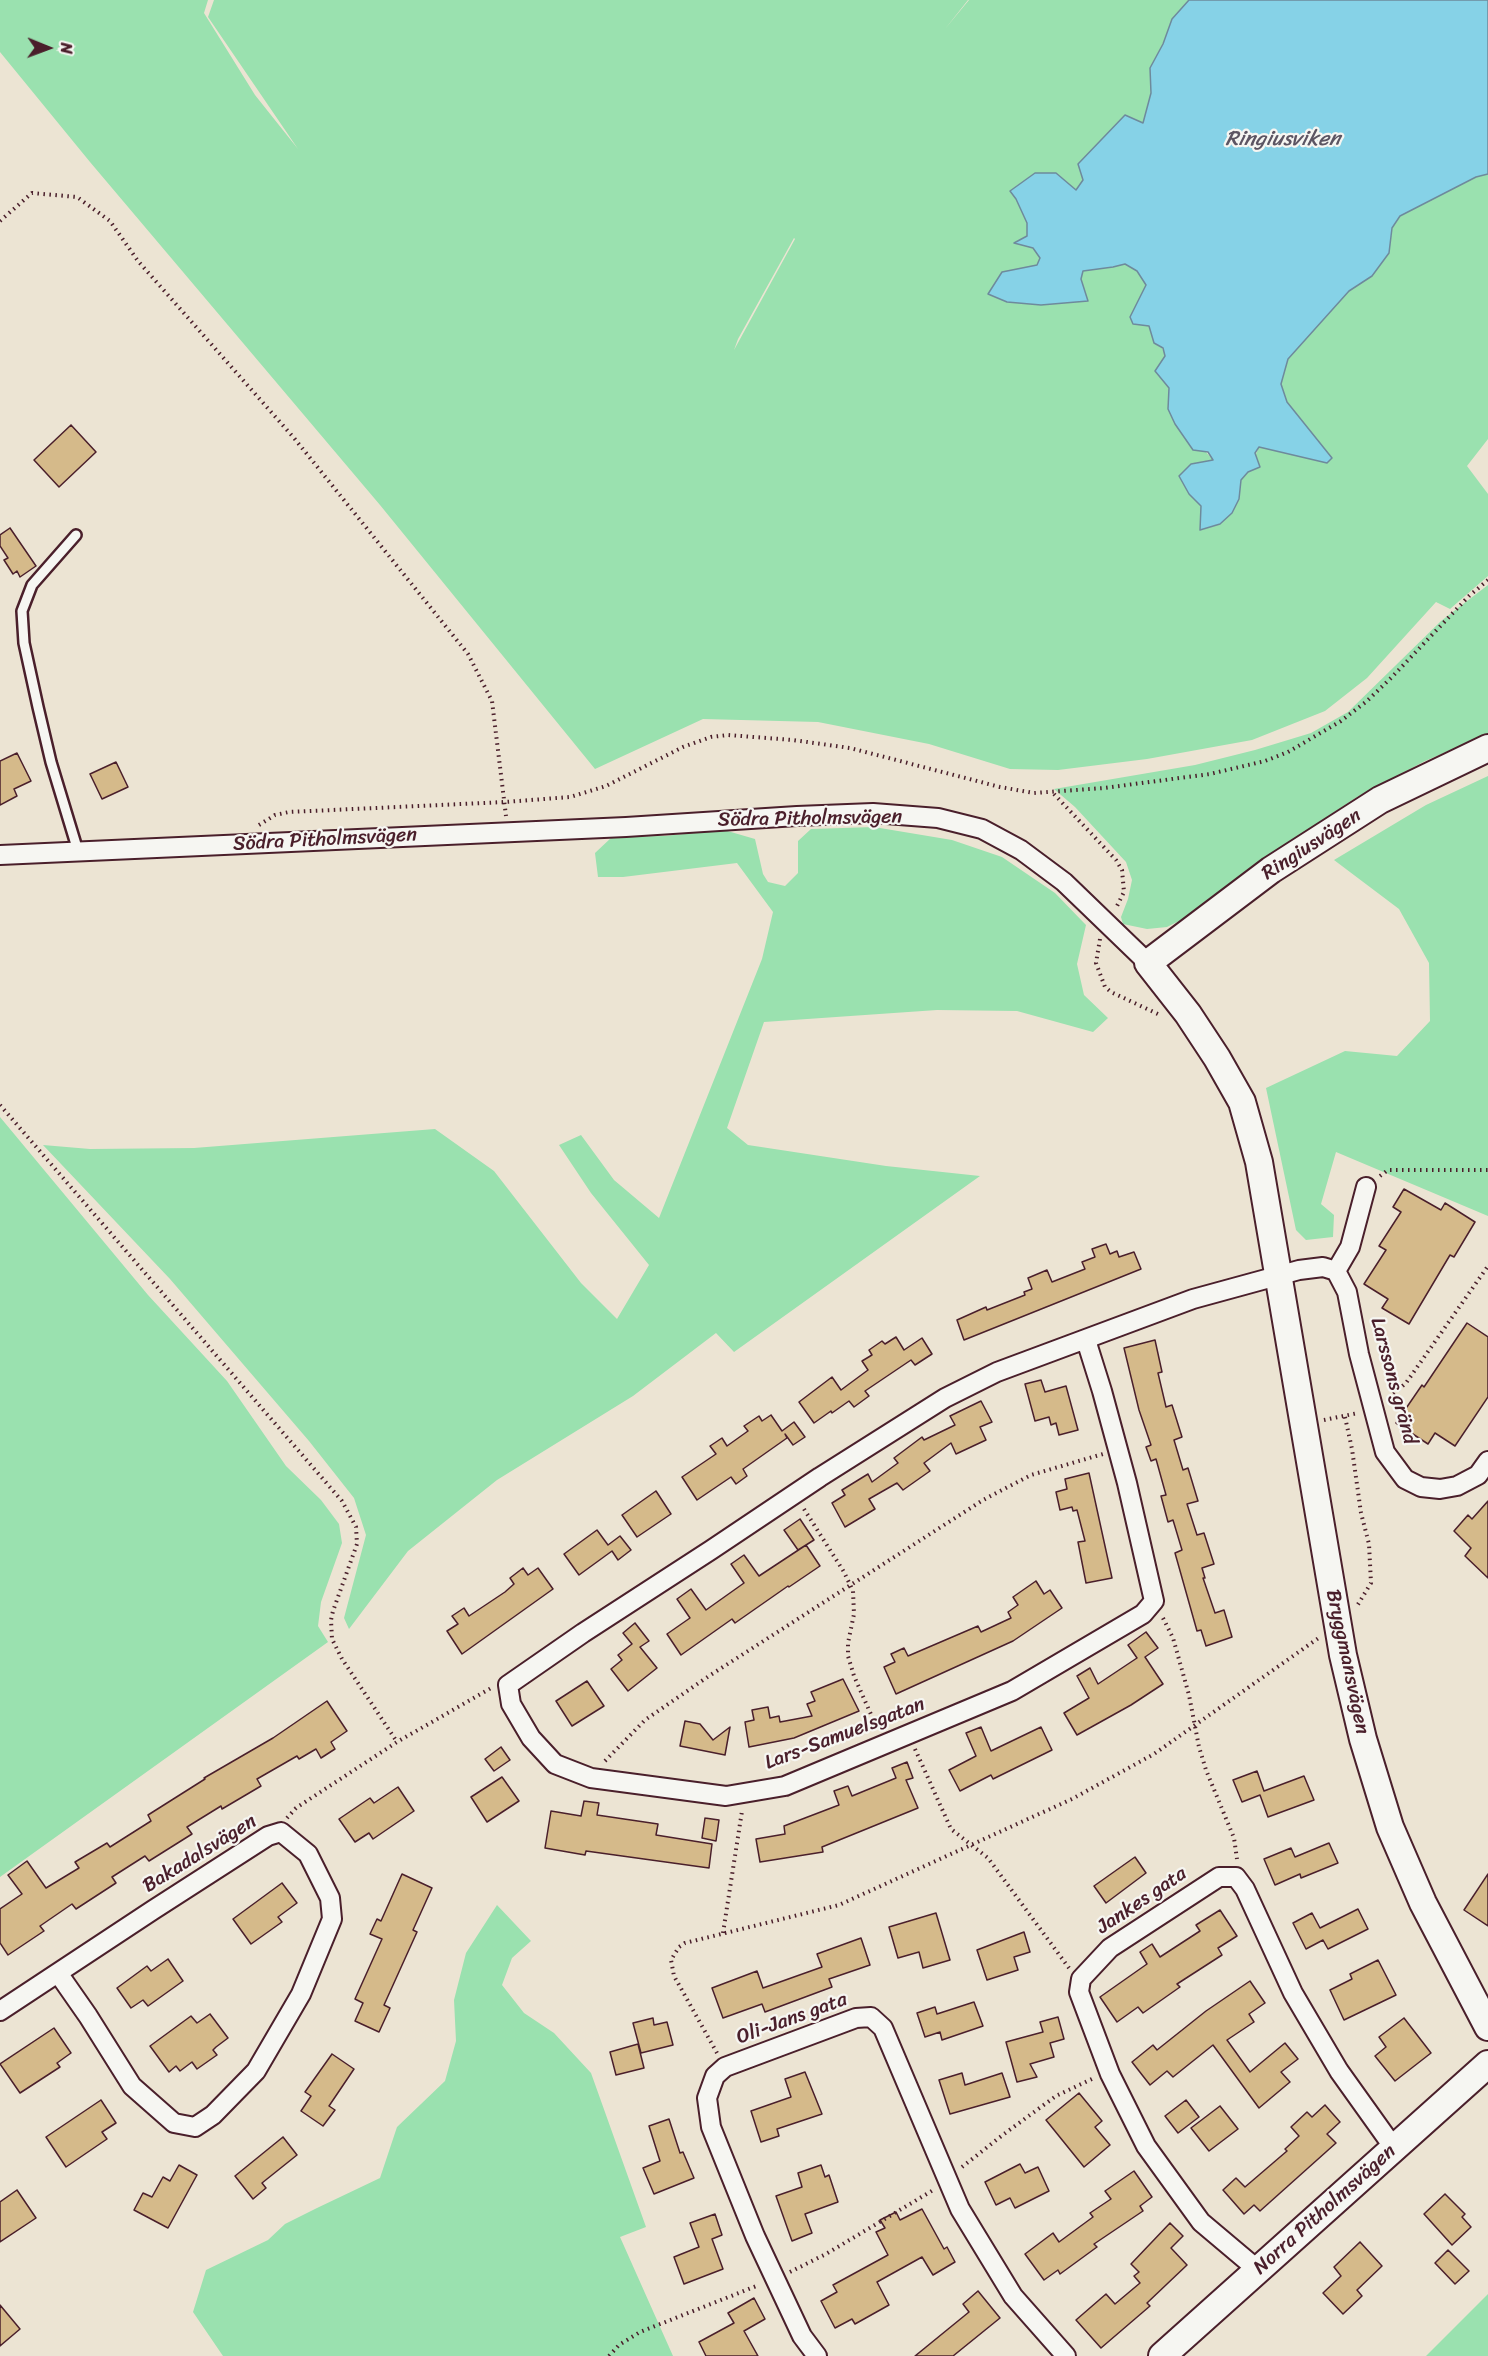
<!DOCTYPE html>
<meta charset="utf-8">
<style>
body{margin:0}
#map{position:relative;width:1488px;height:2356px;overflow:hidden;background:#ece4d3;font-family:Sriracha,sans-serif}
canvas{display:block}
.north{position:absolute;left:18px;top:18px;width:60px;height:60px;-webkit-text-stroke:4px #f6f6f2;paint-order:stroke;rotate:91deg;font-size:16px;font-weight:700;line-height:24px;text-align:center;color:#4a1f2b}
.north::after{content:'';display:block;margin:auto;width:21px;height:27px;background:#4a1f2b;clip-path:polygon(50% 0,100% 100%,50% 72%,0 100%)}
</style>
<div id="map">
<canvas width="1488" height="2356"></canvas>
<div class="north">N</div>
</div>
<script>
const c = document.querySelector('canvas').getContext('2d');
c.lineJoin = 'round';
function fill(path, color) {
  c.fillStyle = color;
  c.fill(path, 'evenodd');
}
function toPath(rows) {
  const path = new Path2D();
  for (const r of rows) {
    path.moveTo(r[0], r[1]);
    for (let i = 2; i < r.length; i += 2) path.lineTo(r[i], r[i + 1]);
  }
  return path;
}
function trace(path, color, width, dash) {
  c.strokeStyle = color;
  c.lineWidth = width;
  c.lineCap = dash ? 'butt' : 'round';
  c.setLineDash(dash || []);
  c.stroke(path);
}
function label(font, color, halo, rows, align = 'center') {
  c.font = font + ' Sriracha,sans-serif';
  c.lineWidth = 4.5;
  c.setLineDash([]);
  c.textBaseline = 'middle';
  c.strokeStyle = halo;
  c.fillStyle = color;
  for (const [text, x, y, turn = 0] of rows) {
    c.save();
    c.translate(x, y);
    c.rotate((+turn || 0) * Math.PI / 180);
    c.textAlign = isNaN(turn) ? turn : align;
    if (halo) c.strokeText(text, 0, 0);
    c.fillText(text, 0, 0);
    c.restore();
  }
}
fill(toPath([
 [0,0,208,0,204,13,255,95,298,149,208,17,214,0,968,0,945,29,969,0,1189,0,1172,19,1163,44,1150,68,1151,93,1143,123,1125,116,1089,155,1083,180,1076,190,1056,173,1035,173,1016,199,1027,223,1027,236,1015,243,1033,248,1040,258,1037,265,1002,272,1007,302,1041,305,1088,301,1081,279,1083,271,1113,267,1125,264,1137,271,1146,285,1130,317,1138,324,1149,326,1154,343,1162,348,1166,356,1155,371,1169,388,1168,409,1213,460,1191,464,1189,494,1201,506,1201,530,1220,524,1239,499,1241,480,1248,472,1259,447,1327,463,1332,458,1287,402,1281,384,1288,359,1349,291,1372,276,1389,253,1392,228,1400,216,1476,177,1488,174,1488,439,1467,466,1488,494,1488,576,1450,609,1436,602,1367,678,1325,711,1252,740,1147,759,1058,770,1010,769,929,744,818,722,703,719,595,769,380,505,90,162,0,52],
 [794,238,795,239,734,350,738,339],
 [1488,585,1488,734,1425,761,1357,797,1267,857,1189,916,1167,927,1147,929,1123,924,1121,917,1128,899,1132,880,1126,862,1075,807,1054,789,1195,765,1255,750,1311,733,1348,712,1441,621],
 [1488,776,1488,1216,1336,1152,1321,1204,1334,1215,1333,1237,1306,1240,1296,1230,1266,1088,1345,1051,1397,1056,1430,1021,1429,963,1399,909,1334,860,1426,805],
 [874,827,952,840,1002,857,1055,893,1086,925,1077,964,1084,995,1108,1018,1093,1032,1017,1011,937,1010,764,1022,727,1128,748,1145,886,1166,980,1176,734,1352,716,1333,633,1396,497,1480,408,1551,349,1629,344,1618,366,1535,354,1498,309,1441,170,1279,43,1145,90,1149,194,1148,435,1129,494,1171,581,1283,617,1319,649,1265,591,1193,559,1145,581,1135,614,1180,659,1218,762,959,773,912,737,863,623,877,598,877,595,853,612,837,664,836,724,830,755,839,763,874,768,882,785,886,798,873,798,841,811,829],
 [0,1117,148,1295,227,1381,286,1466,321,1500,339,1524,342,1543,321,1602,318,1626,328,1642,0,1877],
 [497,1905,531,1941,512,1958,502,1985,524,2013,554,2033,591,2073,646,2227,620,2237,673,2356,223,2356,193,2312,206,2270,268,2240,285,2224,317,2208,380,2178,397,2127,445,2081,456,2041,454,2000,466,1953],
 [1488,2294,1488,2356,1426,2356]
]), '#9ae1af');
const water = toPath([
 [1189,0,1488,0,1488,174,1476,177,1400,216,1392,228,1389,253,1372,276,1349,291,1288,359,1281,384,1287,402,1332,458,1327,463,1259,447,1255,453,1260,467,1248,472,1241,480,1239,499,1232,513,1220,524,1200,530,1201,506,1189,494,1179,476,1191,464,1213,460,1208,452,1193,450,1175,424,1168,409,1169,388,1155,371,1165,356,1163,348,1154,343,1149,326,1133,324,1130,317,1146,285,1137,271,1125,264,1113,267,1083,271,1081,279,1088,301,1041,305,1007,302,988,294,1002,272,1037,265,1040,258,1033,248,1014,243,1027,236,1027,223,1016,199,1010,191,1035,173,1056,173,1076,190,1083,180,1078,164,1125,115,1143,123,1151,93,1150,68,1163,44,1172,19,1189,0]
]);
fill(water, '#86d2e7');
trace(water, '#6e8a9c', 1.5);
const building = toPath([
 [71,425,96,452,59,487,34,460,71,425],
 [10,528,36,566,20,577,17,571,13,574,4,560,8,558,0,546,0,535,10,528],
 [17,753,31,781,14,789,17,796,0,805,0,761,17,753],
 [116,762,128,787,102,799,90,774,116,762],
 [1404,1189,1441,1210,1445,1203,1475,1222,1454,1257,1450,1255,1409,1324,1382,1308,1388,1299,1364,1284,1386,1250,1379,1246,1401,1212,1393,1207,1404,1189],
 [1106,1244,1110,1254,1117,1251,1119,1257,1134,1252,1141,1269,964,1340,957,1320,986,1307,987,1310,1025,1295,1024,1292,1032,1289,1028,1278,1047,1270,1052,1282,1085,1269,1082,1262,1095,1257,1092,1249,1106,1244],
 [1467,1323,1488,1337,1488,1397,1455,1446,1435,1433,1428,1444,1396,1423,1422,1385,1424,1387,1467,1323],
 [896,1337,904,1350,922,1338,932,1354,915,1365,911,1360,865,1391,869,1396,854,1407,849,1401,832,1413,831,1411,814,1423,799,1402,832,1377,841,1390,868,1370,862,1361,872,1355,869,1350,882,1341,885,1344,896,1337],
 [1155,1340,1162,1372,1158,1373,1166,1407,1172,1405,1182,1437,1174,1440,1183,1470,1188,1468,1198,1501,1187,1504,1197,1535,1204,1533,1214,1564,1202,1568,1205,1578,1203,1578,1215,1613,1224,1610,1232,1637,1206,1646,1201,1630,1197,1631,1175,1553,1182,1550,1173,1520,1168,1522,1161,1496,1166,1495,1156,1459,1151,1461,1146,1447,1151,1445,1139,1410,1124,1348,1155,1340],
 [1041,1380,1045,1392,1066,1386,1078,1430,1059,1435,1056,1423,1051,1425,1049,1417,1035,1421,1025,1384,1041,1380],
 [981,1401,992,1422,980,1427,986,1440,956,1454,951,1443,924,1463,930,1471,903,1490,897,1483,869,1499,875,1509,845,1527,832,1503,845,1495,842,1490,868,1474,872,1482,898,1463,894,1458,922,1437,924,1440,955,1425,950,1416,981,1401],
 [771,1415,782,1431,794,1422,805,1437,793,1445,785,1434,787,1438,743,1469,747,1476,736,1484,731,1477,697,1500,682,1477,716,1454,710,1446,722,1438,727,1446,748,1431,744,1426,759,1416,762,1421,771,1415],
 [1089,1473,1112,1578,1086,1583,1078,1542,1085,1541,1077,1510,1073,1511,1072,1507,1060,1510,1056,1492,1067,1489,1065,1479,1089,1473],
 [656,1491,671,1514,637,1537,622,1515,656,1491],
 [1488,1501,1488,1578,1465,1556,1471,1548,1454,1531,1468,1515,1472,1519,1488,1501],
 [800,1519,814,1540,798,1550,784,1530,800,1519],
 [597,1530,608,1545,620,1536,631,1550,618,1560,612,1551,579,1575,564,1554,597,1530],
 [806,1545,820,1566,789,1587,788,1586,735,1623,732,1619,681,1655,667,1634,690,1618,677,1599,691,1589,706,1610,744,1583,731,1564,744,1555,759,1576,806,1545],
 [523,1568,528,1575,538,1568,553,1589,462,1654,447,1631,458,1624,452,1616,464,1608,469,1616,505,1592,514,1584,510,1578,523,1568],
 [1036,1581,1044,1594,1050,1590,1062,1608,1013,1641,896,1694,884,1667,895,1662,891,1654,904,1648,908,1656,978,1626,981,1632,1011,1618,1008,1612,1018,1605,1013,1597,1036,1581],
 [635,1623,649,1641,640,1647,657,1668,628,1691,611,1669,622,1660,618,1655,632,1644,623,1633,635,1623],
 [1146,1632,1158,1648,1145,1657,1163,1684,1131,1705,1077,1735,1064,1713,1089,1698,1077,1676,1090,1668,1098,1684,1137,1658,1128,1645,1146,1632],
 [843,1679,859,1711,794,1738,749,1747,745,1722,754,1720,752,1710,768,1707,770,1718,779,1716,780,1722,812,1716,807,1704,815,1701,811,1692,843,1679],
 [587,1681,604,1706,572,1726,556,1701,587,1681],
 [327,1701,347,1731,331,1742,335,1749,321,1758,316,1749,299,1759,297,1756,257,1779,261,1786,222,1809,221,1806,187,1827,192,1834,149,1861,145,1856,112,1877,116,1883,76,1909,72,1904,40,1926,44,1931,8,1955,0,1943,0,1909,22,1894,8,1875,27,1861,46,1888,79,1868,75,1862,107,1843,110,1847,151,1821,148,1815,205,1779,204,1778,273,1738,327,1701],
 [685,1721,700,1724,713,1740,730,1727,725,1755,680,1746,685,1721],
 [981,1727,991,1751,1041,1727,1052,1750,993,1779,991,1775,960,1791,949,1770,976,1756,966,1733,981,1727],
 [501,1747,510,1760,494,1771,485,1759,501,1747],
 [907,1762,913,1778,906,1780,918,1808,822,1847,823,1852,760,1862,756,1839,785,1834,784,1826,839,1805,834,1791,848,1786,852,1796,896,1778,892,1768,907,1762],
 [1257,1771,1264,1791,1304,1776,1314,1800,1268,1817,1260,1795,1242,1802,1233,1780,1257,1771],
 [502,1777,519,1801,487,1822,471,1797,502,1777],
 [398,1787,414,1811,373,1839,369,1833,355,1842,339,1819,370,1798,374,1803,398,1787],
 [584,1801,599,1803,597,1815,658,1824,656,1835,712,1844,709,1868,586,1851,585,1855,545,1848,551,1811,581,1816,584,1801],
 [705,1818,719,1820,716,1841,702,1838,705,1818],
 [1329,1843,1338,1863,1301,1878,1300,1874,1275,1885,1264,1859,1291,1848,1295,1857,1329,1843],
 [1135,1857,1146,1873,1106,1903,1094,1886,1135,1857],
 [402,1874,432,1888,413,1930,417,1932,384,2005,390,2008,379,2032,355,2021,363,2003,355,1999,382,1939,370,1934,377,1919,381,1921,402,1874],
 [1488,1874,1488,1926,1464,1910,1488,1874],
 [282,1883,297,1903,278,1917,282,1922,251,1944,233,1919,282,1883],
 [1358,1909,1368,1929,1328,1949,1323,1940,1306,1949,1293,1923,1312,1913,1320,1928,1358,1909],
 [1220,1910,1237,1936,1218,1948,1222,1955,1177,1984,1180,1987,1143,2013,1138,2007,1117,2022,1100,1997,1147,1964,1140,1952,1152,1944,1160,1957,1200,1931,1196,1925,1220,1910],
 [936,1913,950,1960,923,1968,919,1952,898,1958,889,1927,936,1913],
 [1024,1932,1030,1952,1014,1957,1018,1970,987,1980,977,1950,1024,1932],
 [861,1938,870,1965,829,1979,832,1987,765,2012,762,2004,723,2018,712,1988,757,1971,763,1988,822,1967,817,1954,861,1938],
 [168,1959,183,1981,148,2006,143,2000,131,2008,117,1988,147,1966,151,1971,168,1959],
 [1378,1960,1396,1995,1344,2020,1330,1990,1352,1979,1350,1974,1378,1960],
 [1250,1981,1265,2003,1249,2014,1254,2022,1227,2040,1250,2072,1285,2043,1298,2059,1281,2072,1290,2082,1259,2108,1213,2045,1173,2077,1167,2071,1150,2085,1132,2062,1153,2045,1157,2050,1206,2011,1250,1981],
 [974,2002,983,2026,942,2040,940,2032,925,2037,917,2013,935,2007,937,2014,974,2002],
 [210,2014,228,2038,216,2047,213,2050,217,2055,197,2069,192,2062,180,2071,176,2066,169,2072,150,2046,191,2016,197,2023,210,2014],
 [1058,2017,1064,2039,1050,2043,1054,2057,1030,2064,1037,2077,1017,2082,1006,2042,1043,2032,1040,2022,1058,2017],
 [653,2018,654,2025,667,2022,673,2045,641,2053,633,2023,653,2018],
 [1404,2018,1431,2053,1395,2081,1375,2056,1386,2047,1379,2037,1404,2018],
 [54,2028,71,2053,57,2063,60,2067,20,2093,0,2064,54,2028],
 [638,2044,644,2068,616,2075,610,2052,638,2044],
 [332,2054,354,2069,329,2106,335,2110,323,2126,301,2111,311,2096,305,2092,332,2054],
 [805,2072,822,2114,777,2129,779,2136,761,2142,751,2111,791,2097,785,2079,805,2072],
 [962,2073,965,2085,1002,2073,1010,2097,950,2114,939,2080,962,2073],
 [1079,2093,1102,2121,1095,2127,1110,2145,1084,2167,1046,2120,1079,2093],
 [101,2100,116,2123,102,2132,107,2139,66,2167,46,2137,101,2100],
 [1186,2100,1199,2117,1178,2133,1165,2116,1186,2100],
 [1325,2105,1340,2122,1327,2134,1336,2143,1260,2211,1254,2205,1244,2214,1223,2190,1236,2178,1245,2187,1287,2151,1285,2149,1299,2136,1291,2127,1307,2112,1312,2117,1325,2105],
 [1220,2106,1238,2129,1209,2151,1191,2128,1220,2106],
 [669,2119,680,2153,683,2152,694,2178,654,2194,643,2168,660,2161,649,2126,669,2119],
 [283,2137,297,2155,262,2183,266,2188,253,2199,235,2176,283,2137],
 [1020,2164,1025,2173,1038,2167,1049,2191,1015,2208,1010,2198,996,2205,985,2182,1020,2164],
 [179,2165,197,2175,168,2228,134,2210,143,2193,152,2197,163,2177,170,2181,179,2165],
 [821,2165,825,2177,829,2175,838,2202,805,2214,812,2233,792,2241,776,2196,802,2187,798,2173,821,2165],
 [1134,2171,1152,2197,1140,2206,1143,2211,1094,2244,1097,2247,1060,2274,1058,2270,1044,2280,1025,2254,1053,2233,1059,2242,1093,2217,1090,2213,1111,2199,1105,2191,1134,2171],
 [17,2190,36,2218,0,2242,0,2202,17,2190],
 [1445,2194,1465,2214,1462,2217,1471,2227,1452,2245,1424,2214,1445,2194],
 [922,2209,944,2249,947,2247,955,2262,933,2275,922,2257,877,2282,889,2305,855,2324,852,2319,835,2328,821,2301,837,2292,833,2285,888,2255,876,2232,885,2228,880,2220,896,2212,900,2220,922,2209],
 [715,2214,722,2235,712,2239,723,2269,684,2284,674,2257,699,2247,690,2223,715,2214],
 [1170,2223,1183,2236,1171,2248,1187,2265,1147,2303,1150,2306,1101,2348,1076,2320,1106,2294,1115,2304,1140,2283,1134,2276,1139,2272,1131,2264,1170,2223],
 [1360,2242,1382,2266,1357,2290,1362,2296,1343,2314,1323,2293,1341,2276,1334,2267,1360,2242],
 [1448,2250,1469,2271,1455,2284,1435,2263,1448,2250],
 [978,2291,1000,2318,953,2356,915,2356,969,2312,963,2304,978,2291],
 [754,2298,765,2319,744,2331,758,2356,706,2356,699,2342,734,2323,728,2313,754,2298],
 [0,2305,20,2329,0,2346,0,2305]
]);
fill(building, '#d5ba8a');
trace(building, '#4a1f2b', 1.5);
const lane = toPath([
 [76,535,32,585,22,611,24,643,38,707,51,762,78,851]
]);
const street = toPath([
 [0,855,626,827,797,816,873,813,938,818,982,829,1021,850,1064,882,1148,963],
 [1336,1271,1350,1247,1366,1187],
 [1086,1340,1102,1391,1127,1483,1154,1601,1143,1614,1012,1691,785,1786,726,1796,591,1778,555,1764,531,1738,511,1704,508,1685,583,1633,711,1550,820,1477,945,1398,997,1372,1193,1299,1299,1270,1323,1267,1336,1271,1347,1292,1359,1354,1385,1452,1405,1479,1421,1487,1440,1489,1457,1486,1478,1475,1488,1461],
 [0,2011,153,1910,268,1836,281,1832,308,1854,330,1898,332,1919,301,1994,256,2071,213,2115,195,2127,174,2123,132,2086,88,2016,58,1973],
 [1258,2270,1201,2222,1146,2146,1110,2074,1079,1992,1081,1979,1110,1948,1219,1877,1236,1877,1245,1889,1293,1993,1339,2071,1394,2148],
 [817,2356,802,2336,755,2236,711,2127,707,2098,715,2076,725,2067,856,2018,871,2017,883,2028,960,2209,1013,2296,1066,2356]
]);
const secondary = toPath([
 [1488,748,1380,800,1271,870,1148,963,1188,1014,1217,1058,1242,1102,1259,1162,1343,1655,1363,1739,1390,1827,1423,1903,1488,2027],
 [1162,2356,1488,2064]
]);
trace(lane, '#4a1f2b', 14);
trace(street, '#4a1f2b', 22);
trace(secondary, '#4a1f2b', 30);
trace(toPath([
 [0,221,32,193,77,197,110,221,138,261,294,438,468,654,492,701,506,816],
 [1054,794,1116,860,1122,870,1124,892,1116,908],
 [259,825,275,815,289,812,505,802,570,797,606,786,683,747,711,737,728,735,793,740,850,748,1000,787,1034,793,1104,788,1210,774,1265,761,1288,752,1341,721,1367,701,1392,677,1469,596,1488,580],
 [1100,939,1096,963,1105,987,1111,992,1160,1015],
 [0,1105,342,1501,356,1527,357,1544,333,1611,331,1620,332,1639,342,1659,397,1742],
 [1380,1176,1388,1170,1488,1170],
 [1389,1398,1406,1383,1488,1266],
 [1345,1417,1352,1449,1361,1513,1369,1544,1371,1583,1357,1606],
 [1324,1420,1358,1413],
 [804,1509,844,1572,853,1591,854,1614,848,1643,848,1656,854,1676,877,1728],
 [1163,1618,1173,1638,1189,1695,1199,1747,1206,1770,1234,1838,1237,1859],
 [915,1749,951,1829,988,1858,1069,1968],
 [605,1761,645,1720,709,1676,983,1500,1031,1475,1103,1454],
 [287,1818,296,1808,397,1742,493,1687],
 [723,1933,742,1811],
 [717,2053,674,1976,671,1960,679,1947,685,1943,839,1905,1072,1799,1154,1754,1320,1637],
 [962,2167,1004,2134,1056,2096,1094,2078],
 [790,2272,826,2254,935,2189],
 [609,2356,619,2345,640,2332,759,2285]
]), '#4a1f2b', 4, [1.5, 4.5]);
trace(lane, '#f6f6f2', 9);
trace(street, '#f6f6f2', 18);
trace(secondary, '#f6f6f2', 26);
label('20px', '#4a1f2b', '#f6f6f2', [
 ["Södra Pitholmsvägen",810,819,-1],
 ["Södra Pitholmsvägen",325,840,-3],
 ["Ringiusvägen",1312,845,-33],
 ["Larssons gränd",1393,1381,75],
 ["Bryggmansvägen",1347,1662,78],
 ["Lars-Samuelsgatan",845,1734,-21],
 ["Bakadalsvägen",200,1854,-32],
 ["Jankes gata",1142,1901,-34],
 ["Oli-Jans gata",792,2019,-20],
 ["Norra Pitholmsvägen",1325,2210,-42]
]);
label('italic 21px', '#5c5563', '#f6f6f2', [
 ["Ringiusviken",1283,140]
]);
</script>
